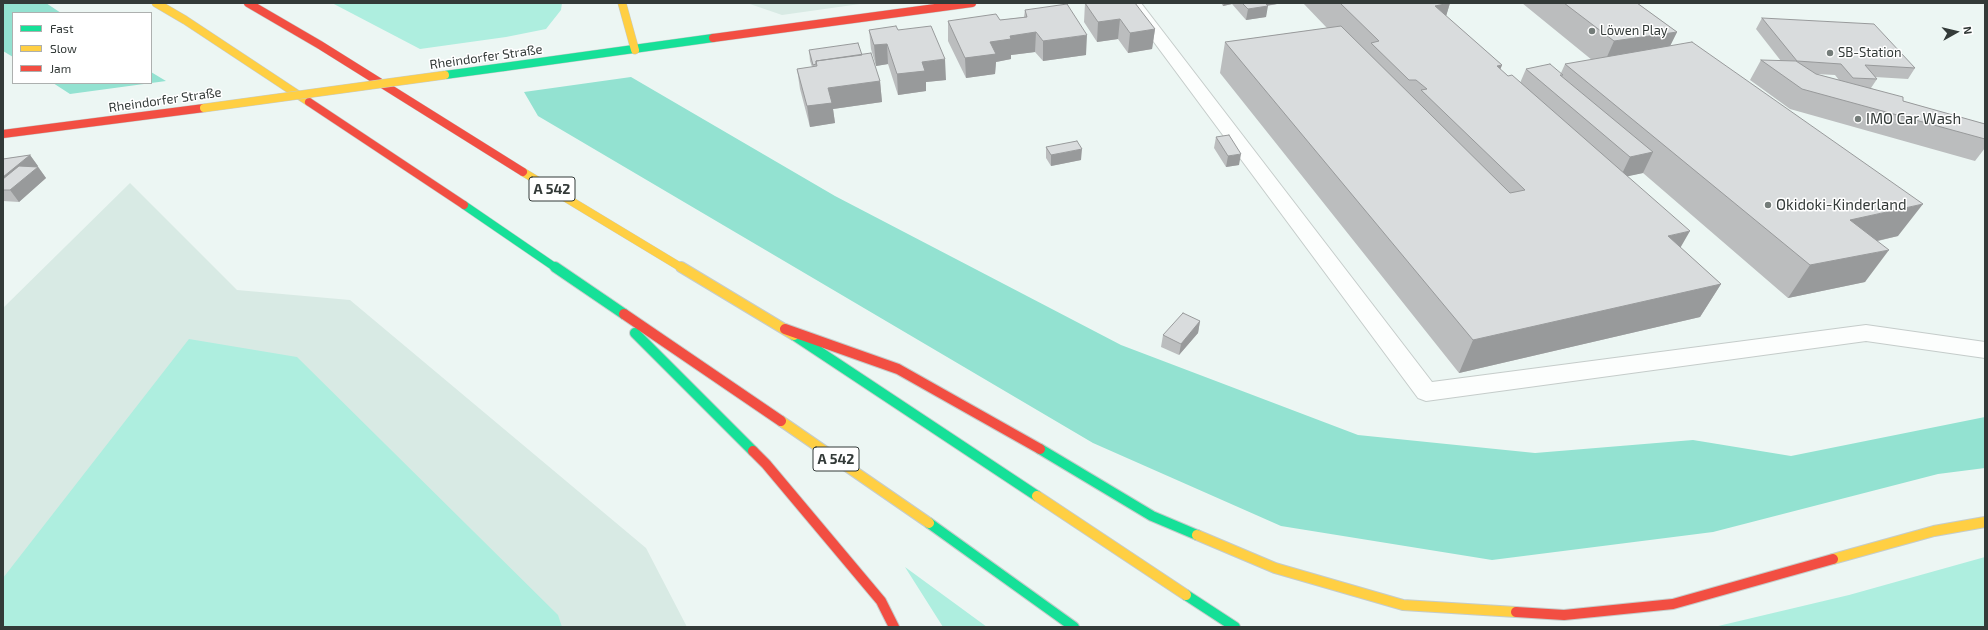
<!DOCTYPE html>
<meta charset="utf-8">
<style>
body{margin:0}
#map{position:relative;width:1988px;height:630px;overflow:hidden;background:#ecf6f3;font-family:"Exo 2",sans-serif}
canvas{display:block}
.frame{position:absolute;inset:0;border:4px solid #333a38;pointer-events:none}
.legend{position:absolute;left:12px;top:12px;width:140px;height:72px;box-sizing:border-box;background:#fff;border:1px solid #adb0af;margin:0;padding:5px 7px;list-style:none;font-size:12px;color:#333a38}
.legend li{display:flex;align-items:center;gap:8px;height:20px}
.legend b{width:20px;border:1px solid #adb0af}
.north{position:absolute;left:1936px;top:12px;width:40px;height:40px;-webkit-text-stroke:3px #fff;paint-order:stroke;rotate:82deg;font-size:11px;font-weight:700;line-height:16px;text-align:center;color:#333a38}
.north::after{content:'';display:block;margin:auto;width:14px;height:18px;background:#333a38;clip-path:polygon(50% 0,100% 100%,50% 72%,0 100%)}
</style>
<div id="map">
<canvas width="1988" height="630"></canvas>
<div class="frame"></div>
<ul class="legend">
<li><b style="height:5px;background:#16e098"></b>Fast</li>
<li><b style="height:5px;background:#ffcf43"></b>Slow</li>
<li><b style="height:5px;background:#f24e42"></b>Jam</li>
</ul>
<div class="north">N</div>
</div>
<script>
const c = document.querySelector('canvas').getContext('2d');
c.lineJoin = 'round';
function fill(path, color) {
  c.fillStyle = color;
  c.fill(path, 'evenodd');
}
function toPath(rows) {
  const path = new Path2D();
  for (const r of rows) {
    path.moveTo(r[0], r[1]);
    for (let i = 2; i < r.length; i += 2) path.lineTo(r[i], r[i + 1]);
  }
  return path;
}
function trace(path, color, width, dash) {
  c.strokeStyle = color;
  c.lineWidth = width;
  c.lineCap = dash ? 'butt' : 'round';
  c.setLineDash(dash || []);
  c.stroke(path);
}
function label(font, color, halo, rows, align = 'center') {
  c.font = font + ' "Exo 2",sans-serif';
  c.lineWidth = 3;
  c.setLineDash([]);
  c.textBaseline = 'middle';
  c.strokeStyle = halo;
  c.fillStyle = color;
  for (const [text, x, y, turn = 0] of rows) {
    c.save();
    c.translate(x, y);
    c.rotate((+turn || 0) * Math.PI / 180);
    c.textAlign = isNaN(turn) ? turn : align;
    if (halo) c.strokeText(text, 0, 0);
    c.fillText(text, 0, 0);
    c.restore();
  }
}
fill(toPath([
 [747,3,867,3,782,15],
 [130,183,237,290,350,300,646,548,687,627,3,627,3,308]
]), '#d8eae4');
fill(toPath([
 [332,3,562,3,561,10,546,29,506,37,420,49],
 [189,339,297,357,558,615,562,627,3,627,3,578],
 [1985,557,1985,627,1714,627,1849,595],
 [905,567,987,627,943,627]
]), '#aeeedf');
fill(toPath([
 [3,3,46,3,61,13,13,13,13,57,3,51],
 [151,72,166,81,70,94,53,83,151,83],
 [631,77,835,196,1121,345,1358,435,1535,453,1693,440,1791,456,1985,417,1985,468,1938,474,1713,532,1492,560,1281,526,1093,443,538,116,524,92]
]), '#93e2d1');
const lane = toPath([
 [1125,3,1141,3,1432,382,1866,325,1985,342,1985,358,1866,341,1426,401,1418,398,1125,3]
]);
const fastFar1 = toPath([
 [504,67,713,38],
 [464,205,556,268]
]);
const fast = toPath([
 [555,267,624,314],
 [635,333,753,451],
 [794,335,1037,496],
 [1040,449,1152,516,1197,535],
 [929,523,1074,627],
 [1186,595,1235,627]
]);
const slowFar1 = toPath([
 [156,3,185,20,309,102],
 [622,3,635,50],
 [523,172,682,268]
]);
const slow = toPath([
 [681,267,794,335],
 [781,421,929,523],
 [1037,496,1186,595],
 [1197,535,1275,568,1403,605,1516,612],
 [1833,559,1934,531,1985,522]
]);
const jamFar1 = toPath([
 [248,3,320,45,523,172],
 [713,38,972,3],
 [309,102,464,205],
 [3,134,204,108]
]);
const jam = toPath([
 [624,314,781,421],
 [785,329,898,369,1040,449],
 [753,451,766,464,881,601,894,627],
 [1516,612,1564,615,1673,604,1833,559]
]);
trace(lane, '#c5ccca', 2);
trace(fastFar1, '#c5ccca', 9);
trace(fast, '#c5ccca', 12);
trace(slowFar1, '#c5ccca', 9);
trace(slow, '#c5ccca', 12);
trace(jamFar1, '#c5ccca', 9);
trace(jam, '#c5ccca', 12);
fill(lane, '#fcfefd');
trace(fastFar1, '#16e098', 8);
trace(fast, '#16e098', 10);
trace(slowFar1, '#ffcf43', 8);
trace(slow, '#ffcf43', 10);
trace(jamFar1, '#f24e42', 8);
trace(jam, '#f24e42', 10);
const fastBridge = toPath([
 [445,75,504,67]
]);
const slowBridge = toPath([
 [204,108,445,75]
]);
trace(fastBridge, '#c5ccca', 9, []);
trace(slowBridge, '#c5ccca', 9, []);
trace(fastBridge, '#16e098', 8);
trace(slowBridge, '#ffcf43', 8);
fill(toPath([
 [1085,3,1155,29,1152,49,1128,53,1118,39,1097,42,1084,22],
 [1221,3,1277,3,1277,4,1267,6,1266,17,1246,20,1232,4,1223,6],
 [1303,3,1450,3,1446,16,1502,65,1500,69,1508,76,1520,83,1526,69,1561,73,1565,64,1592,60,1522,3,1637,3,1677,32,1670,46,1898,236,1878,241,1865,282,1788,298,1643,173,1627,176,1680,247,1721,284,1700,317,1459,373,1220,73,1225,42,1327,28],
 [1025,10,1086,55,1043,61,1035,52,1011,55,1011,59,996,62,995,74,966,78,948,41,948,21,1000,20,1024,17],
 [1762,18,1915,68,1908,79,1875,77,1877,79,1871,88,1903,101,1985,124,1985,148,1975,161,1790,109,1750,80,1761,60,1781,61,1756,29],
 [1816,74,1835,75,1839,80],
 [869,30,898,30,946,80,926,82,926,91,898,95,888,64,876,66,871,49],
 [809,50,862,55,880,81,882,102,833,109,835,123,810,127,800,89,797,69,812,67,810,61],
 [1216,137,1239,165,1226,167,1214,148],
 [1046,147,1081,160,1051,166,1046,158],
 [30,155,46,178,19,202,3,201,3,159],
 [1200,321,1198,333,1179,355,1161,347,1163,335]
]), '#bbbdbe');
fill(toPath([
 [1224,3,1233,3,1232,4,1223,6],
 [1258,3,1277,3,1277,4,1257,7],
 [1436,3,1450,3,1441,33,1426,36],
 [1268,6,1266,17,1246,20,1248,9],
 [1120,19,1118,39,1097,42,1098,22],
 [1155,29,1152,49,1128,53,1130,33],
 [1036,32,1035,52,1011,55,1011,59,996,62,995,74,966,78,965,58,990,42,1010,36],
 [1677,32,1664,58,1602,68,1614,41],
 [1087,35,1086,55,1043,61,1043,41],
 [887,44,888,64,876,66,874,45],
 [945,59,946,80,926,82,926,91,898,95,897,74,922,62],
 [1502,65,1490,96,1497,66],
 [880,81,882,102,833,109,835,123,810,127,807,106,828,88],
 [1082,149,1081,160,1051,166,1051,155],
 [1653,152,1643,173,1620,178,1630,157],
 [1241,154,1239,165,1226,167,1228,156],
 [30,155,38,166,10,190,3,190,3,177],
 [38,167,46,178,19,202,10,190],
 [1923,204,1898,236,1828,252,1850,220],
 [1690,231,1671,264,1668,236],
 [1889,250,1865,282,1788,298,1810,265],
 [1721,284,1700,317,1459,373,1473,340],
 [1200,321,1198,333,1179,355,1181,344]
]), '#989a9b');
const building = toPath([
 [1085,3,1135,3,1155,29,1130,33,1120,19,1098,22,1085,3],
 [1242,3,1265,3,1268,6,1248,9,1242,3],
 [1340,3,1450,3,1435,6,1502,65,1497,66,1508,76,1512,75,1690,231,1668,236,1721,284,1473,340,1225,42,1341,26,1510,193,1525,190,1421,90,1427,89,1416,80,1409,80,1371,43,1379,41,1340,3],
 [1564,3,1637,3,1677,32,1614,41,1564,3],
 [1067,4,1087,35,1043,41,1036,32,1010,36,1011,39,990,42,996,54,965,58,948,21,996,14,1000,20,1027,17,1025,10,1067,4],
 [1762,18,1874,24,1915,68,1865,65,1877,79,1853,78,1841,64,1797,61,1762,18],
 [896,26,898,30,931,26,945,59,922,62,925,71,897,74,887,44,874,45,869,30,896,26],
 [1692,42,1923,204,1850,220,1889,250,1810,265,1565,64,1692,42],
 [858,43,862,55,816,61,816,64,813,65,809,50,858,43],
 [871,53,880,81,828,88,832,103,807,106,797,69,817,66,816,61,871,53],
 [1761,60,1796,61,1816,74,1903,97,1903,101,1985,124,1985,139,1802,89,1761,60],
 [1550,64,1563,75,1560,75,1653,152,1630,157,1526,69,1550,64],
 [1229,135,1241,154,1228,156,1216,137,1229,135],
 [1077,141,1082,149,1051,155,1046,147,1077,141],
 [30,155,3,177,3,159,30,155],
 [19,166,38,167,10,190,3,190,3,179,19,166],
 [1183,313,1200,321,1181,344,1163,335,1183,313]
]);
fill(building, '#d9dcdd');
trace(building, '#989a9b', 1);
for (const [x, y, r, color] of [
 [1592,31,4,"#747c79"],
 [1830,53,4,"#747c79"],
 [1858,119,4,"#747c79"],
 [1768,205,4,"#747c79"]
]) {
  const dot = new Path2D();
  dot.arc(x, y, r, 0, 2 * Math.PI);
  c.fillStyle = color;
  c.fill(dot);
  trace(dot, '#fff', 1.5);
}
label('13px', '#333a38', '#fff', [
 ["Löwen Play",1600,31],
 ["SB-Station",1838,53]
], 'left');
label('13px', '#333a38', '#fff', [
 ["Rheindorfer Straße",486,57,-8],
 ["Rheindorfer Straße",165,100,-8]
]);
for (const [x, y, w] of [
 [552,189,46],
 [836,459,46]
]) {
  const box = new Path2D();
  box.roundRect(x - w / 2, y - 12, w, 24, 3);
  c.fillStyle = '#fff';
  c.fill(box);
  trace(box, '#333a38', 1);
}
label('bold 14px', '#333a38', null, [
 ["A 542",552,189],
 ["A 542",836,459]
]);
label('15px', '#333a38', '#fff', [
 ["IMO Car Wash",1866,119],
 ["Okidoki-Kinderland",1776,205]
], 'left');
</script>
